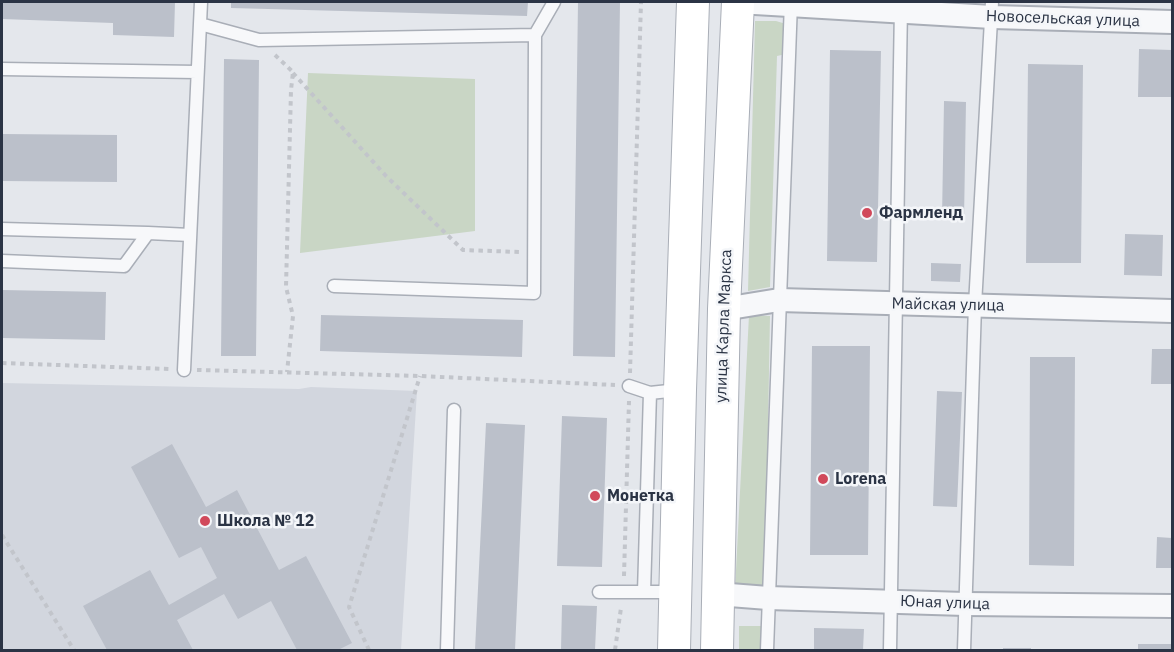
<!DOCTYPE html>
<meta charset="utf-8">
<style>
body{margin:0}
#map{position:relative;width:1174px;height:652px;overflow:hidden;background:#e4e7ec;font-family:"IBM Plex Sans",sans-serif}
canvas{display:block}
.frame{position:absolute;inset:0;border:3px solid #2b3445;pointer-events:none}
</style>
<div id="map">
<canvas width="1174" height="652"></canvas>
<div class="frame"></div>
</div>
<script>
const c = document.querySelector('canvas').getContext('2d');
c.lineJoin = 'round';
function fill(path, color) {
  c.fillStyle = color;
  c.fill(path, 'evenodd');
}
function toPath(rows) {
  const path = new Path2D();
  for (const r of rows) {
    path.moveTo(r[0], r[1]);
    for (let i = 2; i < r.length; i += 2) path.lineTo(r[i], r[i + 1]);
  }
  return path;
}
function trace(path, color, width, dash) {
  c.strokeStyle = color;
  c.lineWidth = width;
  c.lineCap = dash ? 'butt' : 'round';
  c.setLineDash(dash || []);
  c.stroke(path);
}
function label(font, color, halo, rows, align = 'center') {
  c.font = font + ' "IBM Plex Sans",sans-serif';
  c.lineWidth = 5;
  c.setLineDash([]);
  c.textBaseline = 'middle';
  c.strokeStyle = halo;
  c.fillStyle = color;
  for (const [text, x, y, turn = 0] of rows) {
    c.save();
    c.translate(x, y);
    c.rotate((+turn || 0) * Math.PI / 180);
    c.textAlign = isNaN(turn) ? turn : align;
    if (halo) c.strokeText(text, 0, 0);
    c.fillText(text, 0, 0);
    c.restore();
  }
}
fill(toPath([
 [2,383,299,389,311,387,417,391,401,650,2,650]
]), '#d2d6de');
fill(toPath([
 [755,21,776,21,786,24,786,54,777,56,770,287,748,291],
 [308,73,475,79,475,231,300,253],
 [749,315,770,316,765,590,735,590],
 [739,626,767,626,770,648,760,648,760,650,739,650]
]), '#c9d6c5');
fill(toPath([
 [2,2,175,2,174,37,113,35,113,23,2,19],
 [231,2,528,2,527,16,231,8],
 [578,2,620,2,615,357,573,356],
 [1139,49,1172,50,1172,97,1138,97],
 [830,50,881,51,877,262,827,261],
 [224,59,259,60,256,356,221,356],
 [1028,64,1083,65,1081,263,1026,263],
 [944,101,966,102,964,219,942,218],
 [2,134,117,135,117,182,2,181],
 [1125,234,1163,235,1162,276,1124,275],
 [931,263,961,264,960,282,931,281],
 [2,290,106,292,105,340,2,338],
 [321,315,523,320,522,357,320,351],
 [812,346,870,346,868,555,810,555],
 [1152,349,1172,349,1172,384,1151,384],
 [1030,357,1075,357,1074,566,1029,565],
 [937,391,962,392,957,507,933,506],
 [562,416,607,418,602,567,557,566],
 [486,423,525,425,515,650,475,650],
 [172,444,206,507,237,490,279,570,306,556,352,643,338,650,297,650,271,601,238,619,224,594,177,620,193,650,107,650,83,606,150,570,169,605,217,578,201,547,179,558,131,467],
 [1157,537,1172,538,1172,568,1156,568],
 [562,605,597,606,595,650,561,650],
 [814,628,864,629,863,650,814,650],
 [1138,644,1172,644,1172,650,1138,650],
 [1003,648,1031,648,1031,650,1003,650]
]), '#bbc0ca');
const service = toPath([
 [200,24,259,40,535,35],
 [2,69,197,72],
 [2,229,148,233,124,266,2,261],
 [148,233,190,235],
 [334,286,534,293,535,35,554,2],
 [184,370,201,2],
 [629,386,650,393,678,390],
 [599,592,674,592],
 [644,592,650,393],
 [447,650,454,410],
 [767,650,791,2],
 [890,650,901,7],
 [964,650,975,305,992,2]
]);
const minor = toPath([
 [738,2,992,17,1172,22],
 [724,309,779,300,1172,311],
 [717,594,768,598,965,604,1172,606]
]);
const secondary = toPath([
 [674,650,680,390,693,2],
 [717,650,724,309,738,2]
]);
trace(service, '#a9aeb7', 15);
trace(minor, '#a9aeb7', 26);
trace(secondary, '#a9aeb7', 34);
trace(toPath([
 [275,55,293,72,291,90,286,287,293,316,287,372],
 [293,73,386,176,463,250,519,252],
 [2,363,169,369],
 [197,370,420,376,615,385],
 [630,373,641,2],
 [2,535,74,650],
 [624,576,629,401],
 [369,650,349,607,420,376],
 [615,650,621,608]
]), '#c2c5cb', 4, [4.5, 4.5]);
trace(service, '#f7f8fa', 12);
trace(minor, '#f7f8fa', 22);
trace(secondary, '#fff', 32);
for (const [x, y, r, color] of [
 [867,213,6,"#d1495b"],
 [823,479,6,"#d1495b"],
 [595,496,6,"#d1495b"],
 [205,521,6,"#d1495b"]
]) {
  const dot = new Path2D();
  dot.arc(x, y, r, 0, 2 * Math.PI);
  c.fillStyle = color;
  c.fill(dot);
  trace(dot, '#f4f6f9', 2);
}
label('16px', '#2b3445', '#f4f6f9', [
 ["Новосельская улица",1063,19,2],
 ["Майская улица",948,305,1],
 ["улица Карла Маркса",724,326,-88],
 ["Юная улица",945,603,2]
]);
label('bold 16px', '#2b3445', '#f4f6f9', [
 ["Фармленд",879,213],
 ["Lorena",835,479],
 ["Монетка",607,496],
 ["Школа № 12",217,521]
], 'left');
</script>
